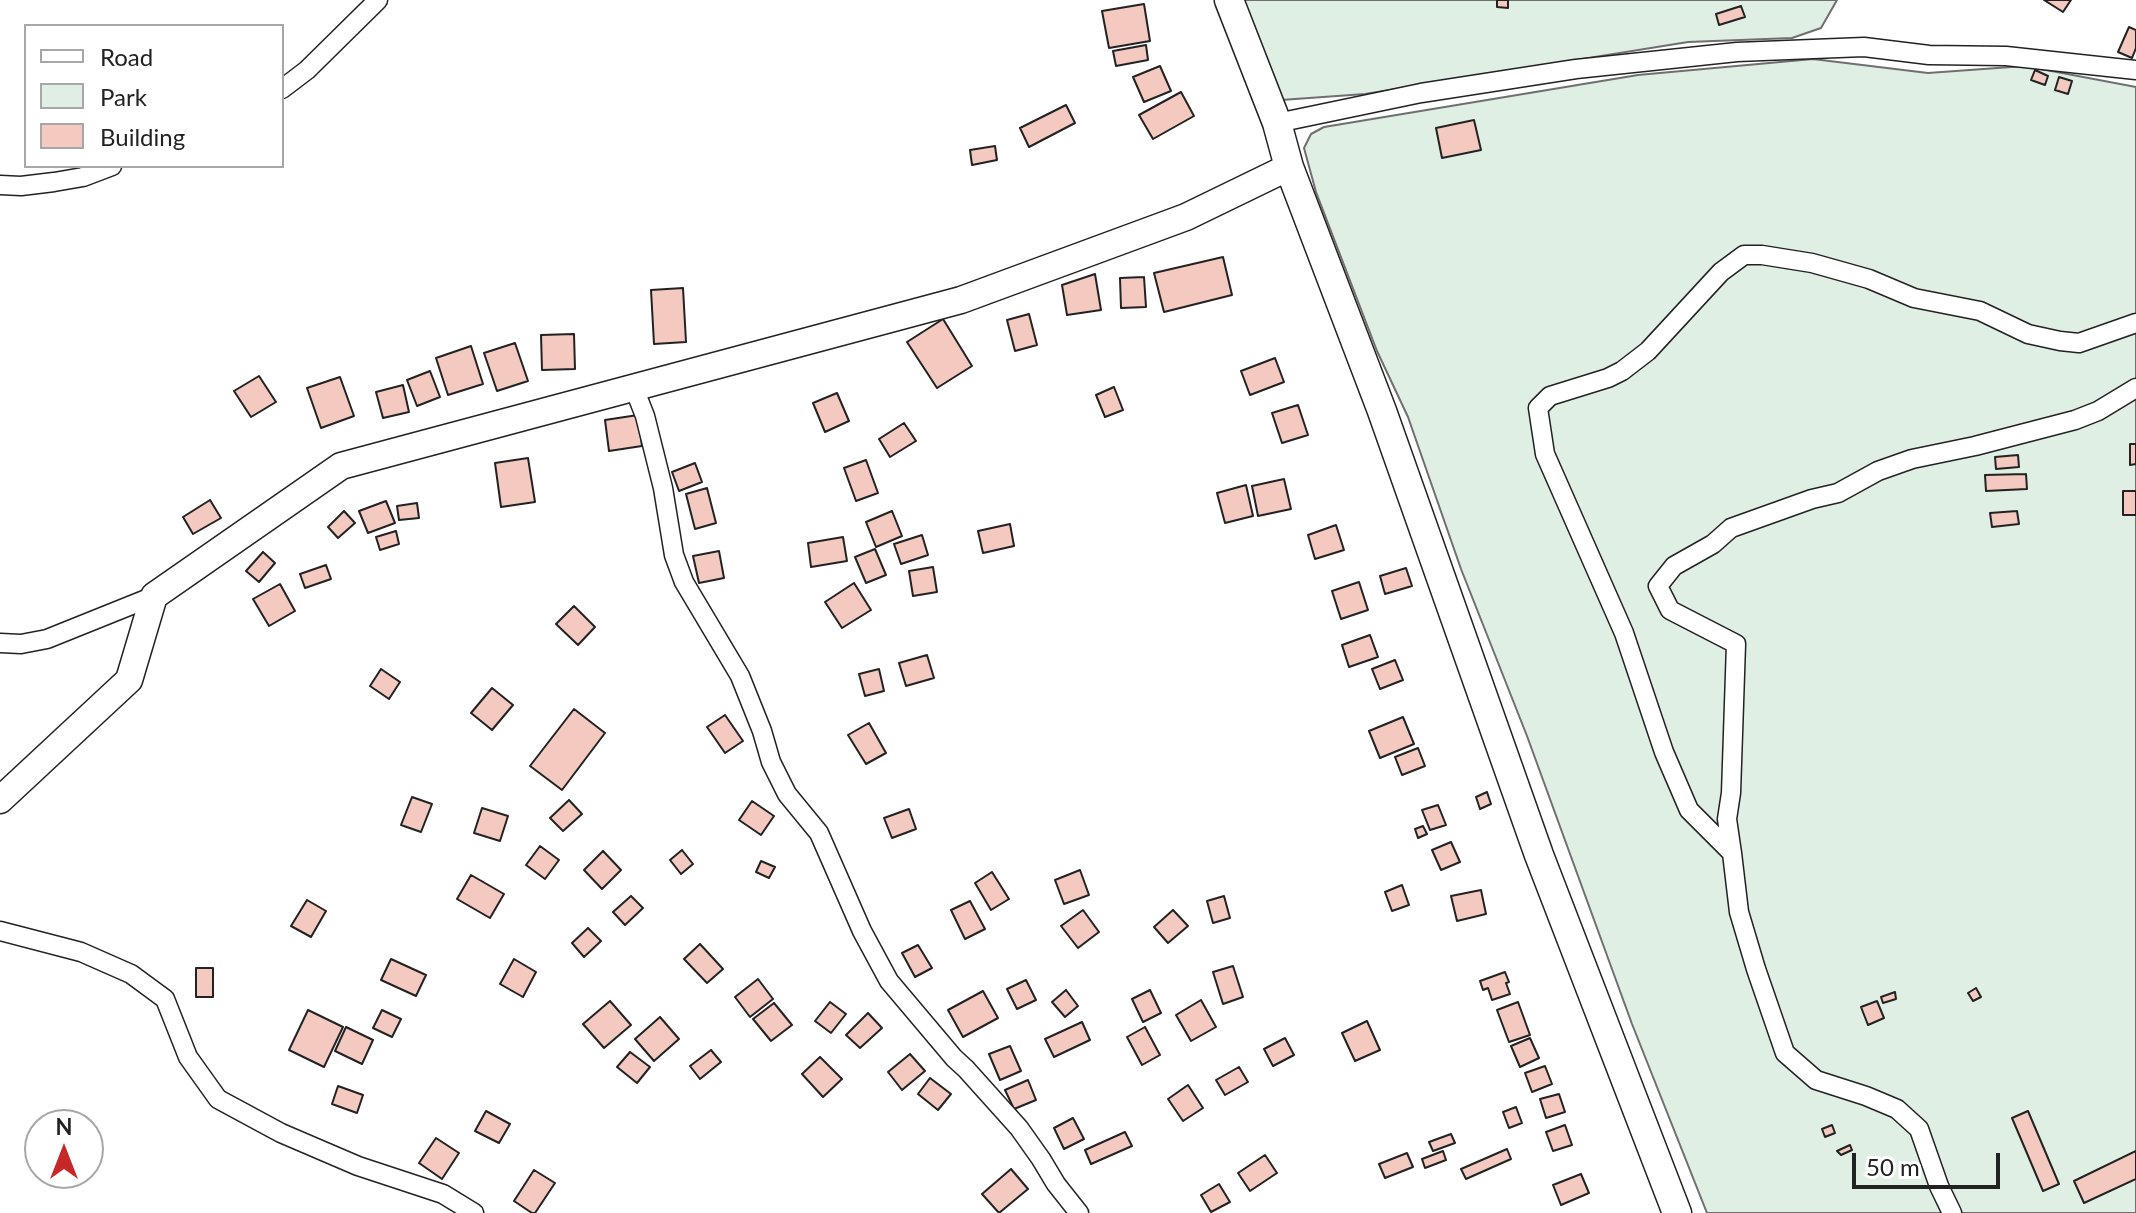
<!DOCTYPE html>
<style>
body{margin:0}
#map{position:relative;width:2136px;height:1213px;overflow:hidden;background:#fff;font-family:Lato,sans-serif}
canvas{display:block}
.legend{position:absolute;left:24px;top:24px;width:260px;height:144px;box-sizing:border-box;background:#fff;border:2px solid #a7a7a7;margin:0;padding:10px 14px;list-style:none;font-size:24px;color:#222}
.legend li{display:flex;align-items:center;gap:16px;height:40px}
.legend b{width:40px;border:2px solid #a7a7a7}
.north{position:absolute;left:24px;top:1109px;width:80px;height:80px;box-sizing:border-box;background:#fff;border:2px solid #a7a7a7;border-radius:50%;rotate:0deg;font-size:22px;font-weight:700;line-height:32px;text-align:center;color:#222}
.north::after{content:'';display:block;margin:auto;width:28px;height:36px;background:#c62828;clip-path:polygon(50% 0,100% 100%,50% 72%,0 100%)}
.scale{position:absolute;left:1852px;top:1153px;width:148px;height:36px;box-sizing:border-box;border:4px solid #222;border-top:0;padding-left:10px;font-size:24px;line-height:28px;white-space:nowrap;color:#222;-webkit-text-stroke:6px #fff;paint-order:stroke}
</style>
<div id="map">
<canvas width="2136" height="1213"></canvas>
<ul class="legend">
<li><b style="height:10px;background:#fff"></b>Road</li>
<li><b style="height:22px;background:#e0efe3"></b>Park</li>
<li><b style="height:22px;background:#f3c9c0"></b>Building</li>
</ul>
<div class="north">N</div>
<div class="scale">50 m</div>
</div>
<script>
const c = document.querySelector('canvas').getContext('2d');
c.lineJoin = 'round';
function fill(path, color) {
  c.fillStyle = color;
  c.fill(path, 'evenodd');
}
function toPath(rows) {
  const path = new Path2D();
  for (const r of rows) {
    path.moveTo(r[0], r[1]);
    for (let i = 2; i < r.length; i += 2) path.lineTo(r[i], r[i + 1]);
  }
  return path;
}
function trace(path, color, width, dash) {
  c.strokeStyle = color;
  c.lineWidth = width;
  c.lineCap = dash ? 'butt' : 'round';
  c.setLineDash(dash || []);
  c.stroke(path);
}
const green = toPath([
 [1243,0,1837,0,1821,28,1792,38,1688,42,1365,94,1281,100,1243,0],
 [1813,59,1928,73,2025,66,2136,87,2136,1213,1707,1213,1632,1024,1527,736,1461,569,1408,417,1377,351,1316,192,1304,148,1311,134,1324,127,1638,75,1813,59]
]);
fill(green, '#e0efe3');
trace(green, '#6f6f6f', 2);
const building = toPath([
 [1497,0,1508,0,1508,8,1497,7,1497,0],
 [2044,0,2071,0,2063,12,2044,0],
 [1144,4,1150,41,1109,48,1102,11,1144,4],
 [1741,6,1745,17,1719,25,1716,14,1741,6],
 [2129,27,2136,30,2136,48,2132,58,2118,52,2129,27],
 [1146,45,1148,60,1116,66,1113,51,1146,45],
 [1160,66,1171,91,1144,102,1133,77,1160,66],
 [2035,70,2048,76,2045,85,2031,80,2035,70],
 [2059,77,2072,81,2068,94,2055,90,2059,77],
 [1181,92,1194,116,1153,139,1139,115,1181,92],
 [1066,105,1075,123,1029,147,1020,128,1066,105],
 [1474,120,1481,150,1442,158,1436,128,1474,120],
 [995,146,997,160,972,165,970,150,995,146],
 [1223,257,1232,295,1164,312,1154,273,1223,257],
 [1095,274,1101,310,1067,315,1062,285,1095,274],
 [1144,277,1146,307,1121,308,1120,278,1144,277],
 [683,288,686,342,654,344,651,290,683,288],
 [1029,314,1037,345,1015,351,1007,320,1029,314],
 [943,319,972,366,937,388,907,342,943,319],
 [574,334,575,369,542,370,541,335,574,334],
 [515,343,528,381,497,391,484,353,515,343],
 [471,346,483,384,448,395,436,358,471,346],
 [1275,358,1284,382,1250,395,1241,371,1275,358],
 [430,371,440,397,417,406,407,380,430,371],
 [259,376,276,402,251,417,234,391,259,376],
 [340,377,354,416,321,428,307,388,340,377],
 [403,385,409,412,383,418,376,392,403,385],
 [1114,387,1123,410,1105,417,1096,395,1114,387],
 [837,393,849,421,825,432,813,403,837,393],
 [1298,405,1308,435,1282,443,1272,413,1298,405],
 [638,415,642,446,609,451,605,420,638,415],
 [904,423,916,441,890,457,879,439,904,423],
 [2130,444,2136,444,2136,464,2130,465,2130,444],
 [2018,455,2019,467,1996,469,1995,457,2018,455],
 [528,458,535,502,501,507,495,463,528,458],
 [866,460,878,493,856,501,844,468,866,460],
 [695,463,702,482,679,491,672,472,695,463],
 [2026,474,2027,489,1986,491,1985,475,2026,474],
 [1284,479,1291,509,1258,516,1252,486,1284,479],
 [1246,485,1253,516,1225,523,1217,493,1246,485],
 [707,488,716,523,695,529,686,494,707,488],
 [2123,491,2136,491,2136,515,2123,515,2123,491],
 [210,500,221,518,193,534,183,517,210,500],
 [386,501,395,523,368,533,359,511,386,501],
 [417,503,419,518,399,520,397,506,417,503],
 [344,511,355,523,338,538,328,527,344,511],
 [892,511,902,536,876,547,866,522,892,511],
 [2017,511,2019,524,1992,527,1990,513,2017,511],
 [1010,524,1014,546,983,553,978,531,1010,524],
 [1336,525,1344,550,1315,559,1308,535,1336,525],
 [396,531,399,544,380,550,376,537,396,531],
 [922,535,928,555,901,564,894,544,922,535],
 [843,537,847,561,811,567,808,543,843,537],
 [875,549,886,575,866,583,855,557,875,549],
 [719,551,724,578,699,583,693,556,719,551],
 [263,552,275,563,259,582,246,571,263,552],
 [326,565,331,579,305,588,300,574,326,565],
 [933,567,937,592,913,596,909,571,933,567],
 [1406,568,1412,586,1385,594,1380,576,1406,568],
 [1359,582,1368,610,1341,619,1332,591,1359,582],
 [854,583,871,610,842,628,825,602,854,583],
 [280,584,295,611,269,626,253,599,280,584],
 [574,606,595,627,578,645,556,624,574,606],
 [1370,635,1378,657,1349,667,1342,645,1370,635],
 [927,655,934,678,906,686,899,663,927,655],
 [1395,660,1403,680,1380,689,1372,669,1395,660],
 [381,669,400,682,389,699,370,686,381,669],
 [879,669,884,691,865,696,859,674,879,669],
 [492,688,513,705,492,730,471,713,492,688],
 [574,709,605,733,562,790,530,766,574,709],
 [725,715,743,741,725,753,707,727,725,715],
 [1403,717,1414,744,1380,758,1369,731,1403,717],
 [869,723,886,753,866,764,848,735,869,723],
 [1418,748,1425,766,1402,775,1395,757,1418,748],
 [1487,792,1491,804,1480,809,1476,797,1487,792],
 [412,797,432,804,421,832,401,825,412,797],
 [569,800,582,814,563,831,550,818,569,800],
 [752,801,774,816,761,835,739,820,752,801],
 [1438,805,1446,825,1430,830,1422,810,1438,805],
 [482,808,508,816,500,841,474,833,482,808],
 [909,809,916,829,892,838,884,818,909,809],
 [1423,826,1427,834,1418,838,1415,829,1423,826],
 [1451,842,1460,862,1441,870,1432,850,1451,842],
 [540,846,559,860,545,879,526,865,540,846],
 [682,850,693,864,681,874,670,860,682,850],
 [603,851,621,870,602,889,584,870,603,851],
 [761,861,775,867,769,878,756,872,761,861],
 [1080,870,1089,895,1064,904,1055,880,1080,870],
 [992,872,1009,899,991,910,975,883,992,872],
 [471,875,504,894,490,918,457,899,471,875],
 [1402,885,1409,905,1392,911,1385,892,1402,885],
 [1481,890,1486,914,1457,921,1451,896,1481,890],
 [631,896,643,908,625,925,613,912,631,896],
 [1224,896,1230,918,1213,923,1207,901,1224,896],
 [307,900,326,911,311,937,291,926,307,900],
 [970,901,985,929,965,939,951,910,970,901],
 [1083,910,1099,932,1078,948,1061,926,1083,910],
 [1173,910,1188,926,1168,943,1154,927,1173,910],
 [588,928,601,941,584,957,572,943,588,928],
 [700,944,723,969,707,983,684,959,700,944],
 [918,945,932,968,915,977,902,953,918,945],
 [391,959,426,975,416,996,381,980,391,959],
 [514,959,536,972,523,997,500,984,514,959],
 [1233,966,1243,997,1223,1004,1213,972,1233,966],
 [196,968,213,968,213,997,196,997,196,968],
 [1505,972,1509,982,1506,983,1510,994,1492,1000,1488,988,1483,990,1480,981,1505,972],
 [758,979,773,999,750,1017,735,997,758,979],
 [1026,980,1036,1000,1017,1009,1007,989,1026,980],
 [1976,988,1981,997,1973,1001,1968,993,1976,988],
 [1066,990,1078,1006,1065,1017,1052,1002,1066,990],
 [1150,990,1161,1013,1143,1022,1132,999,1150,990],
 [983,991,998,1018,963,1037,948,1010,983,991],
 [1895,992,1896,999,1883,1003,1881,997,1895,992],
 [1201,1000,1216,1027,1191,1041,1176,1015,1201,1000],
 [610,1001,631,1025,604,1048,583,1024,610,1001],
 [1877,1001,1884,1018,1868,1025,1861,1007,1877,1001],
 [830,1002,846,1014,831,1033,815,1021,830,1002],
 [1518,1002,1530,1035,1509,1042,1497,1010,1518,1002],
 [774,1003,792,1025,771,1041,753,1019,774,1003],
 [308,1010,343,1027,324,1067,289,1050,308,1010],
 [382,1010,401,1019,392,1037,373,1028,382,1010],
 [868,1013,882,1028,860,1048,846,1035,868,1013],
 [660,1017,679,1039,654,1061,635,1039,660,1017],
 [1367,1021,1380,1050,1355,1061,1342,1033,1367,1021],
 [1082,1022,1090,1040,1054,1057,1045,1039,1082,1022],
 [346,1027,373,1040,362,1064,335,1051,346,1027],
 [1145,1027,1160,1055,1142,1065,1127,1037,1145,1027],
 [1285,1038,1294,1055,1273,1066,1264,1049,1285,1038],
 [1530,1038,1539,1058,1520,1067,1511,1046,1530,1038],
 [1010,1046,1021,1071,1000,1080,989,1054,1010,1046],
 [711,1050,721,1062,700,1079,690,1066,711,1050],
 [630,1052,650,1067,637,1083,617,1067,630,1052],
 [910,1054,925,1071,902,1090,888,1072,910,1054],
 [820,1057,842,1079,823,1097,802,1074,820,1057],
 [1545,1066,1552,1084,1532,1092,1525,1073,1545,1066],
 [1239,1067,1248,1082,1225,1095,1216,1080,1239,1067],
 [930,1078,951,1094,938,1110,918,1094,930,1078],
 [1028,1080,1036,1100,1014,1109,1005,1090,1028,1080],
 [1188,1085,1203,1108,1183,1121,1168,1099,1188,1085],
 [338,1086,363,1095,357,1113,332,1104,338,1086],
 [1559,1094,1565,1112,1546,1118,1540,1099,1559,1094],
 [1516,1107,1522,1123,1509,1128,1503,1112,1516,1107],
 [486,1111,510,1124,499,1143,475,1131,486,1111],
 [2028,1111,2059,1184,2043,1191,2012,1118,2028,1111],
 [1073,1118,1084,1139,1064,1149,1054,1128,1073,1118],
 [1565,1125,1572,1145,1553,1151,1546,1132,1565,1125],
 [1832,1125,1835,1133,1825,1137,1822,1129,1832,1125],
 [1125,1132,1132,1146,1091,1164,1085,1150,1125,1132],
 [1451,1134,1455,1143,1433,1151,1429,1142,1451,1134],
 [436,1138,459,1153,442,1179,419,1163,436,1138],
 [1850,1145,1852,1150,1841,1155,1837,1151,1850,1145],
 [1507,1149,1511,1159,1466,1179,1461,1169,1507,1149],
 [1443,1151,1446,1160,1425,1168,1422,1159,1443,1151],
 [2136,1151,2136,1179,2084,1203,2074,1181,2136,1151],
 [1407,1153,1413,1167,1385,1178,1379,1164,1407,1153],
 [1265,1155,1277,1173,1250,1191,1238,1173,1265,1155],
 [1011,1169,1028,1189,999,1213,982,1194,1011,1169],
 [534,1170,555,1183,535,1213,532,1213,514,1201,534,1170],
 [1581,1174,1589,1193,1561,1205,1553,1185,1581,1174],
 [1219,1184,1230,1202,1211,1212,1201,1195,1219,1184]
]);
fill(building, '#f3c9c0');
trace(building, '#222', 2);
const street = toPath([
 [282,89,307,70,378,0],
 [1277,123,1421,93,1576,69,1737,52,1864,47,1929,55,2006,56,2136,70],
 [0,185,21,186,54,182,83,177,112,166],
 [634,388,645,416,663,488,674,555,684,582,740,676,762,731,771,762,787,794,819,833,862,931,889,981,954,1058,966,1069,1019,1128,1041,1159,1056,1184,1079,1213],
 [0,643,21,644,47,639,154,596],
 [1732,853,1727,819,1731,793,1736,644,1670,610,1658,586,1674,566,1713,544,1731,528,1812,499,1838,493,1878,471,1912,459,1975,446,2075,420,2098,411,2136,388],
 [0,931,81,952,131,974,165,999,188,1057,218,1099,281,1133,358,1166,443,1194,474,1213],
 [1952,1213,1939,1186,1919,1129,1897,1109,1866,1096,1816,1080,1785,1053,1756,969,1739,912,1732,853,1689,810,1664,752,1624,633,1545,454,1538,408,1550,396,1608,378,1622,371,1648,351,1721,272,1744,255,1762,255,1812,263,1869,279,1914,298,1980,311,2028,334,2060,341,2079,343,2136,323]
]);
const secondary = toPath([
 [0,800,129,680,154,596,341,466,961,300,1186,217,1289,167]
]);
const primary = toPath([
 [1229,0,1277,123,1289,167,1382,411,1539,855,1677,1213]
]);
trace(street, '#222', 21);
trace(secondary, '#222', 29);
trace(primary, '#222', 31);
trace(street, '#fff', 18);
trace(secondary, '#fff', 26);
trace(primary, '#fff', 28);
</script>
